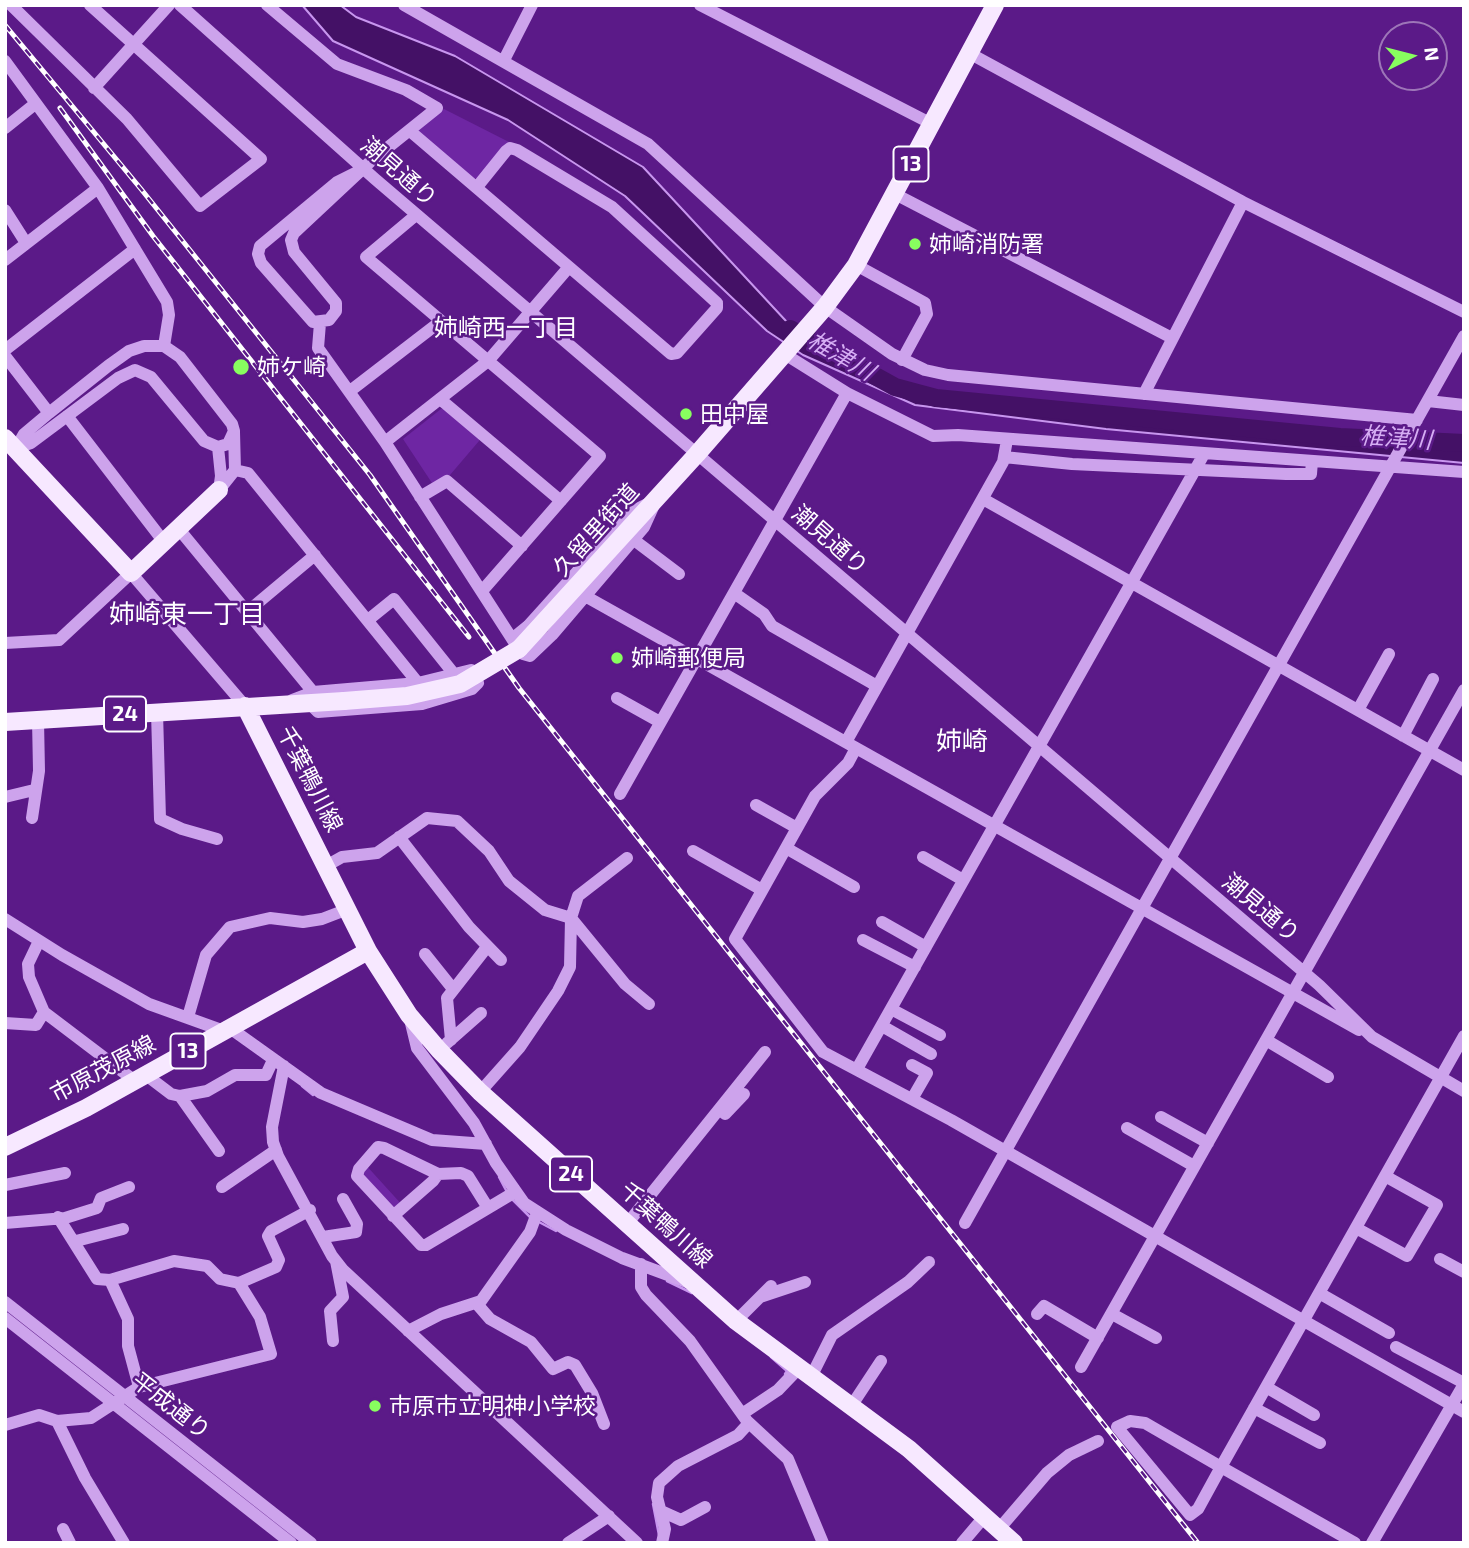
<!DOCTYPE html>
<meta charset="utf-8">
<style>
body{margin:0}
#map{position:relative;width:1469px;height:1548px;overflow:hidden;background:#5b1a88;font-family:"Exo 2",sans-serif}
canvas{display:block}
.frame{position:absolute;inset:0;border:7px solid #fff;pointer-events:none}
.north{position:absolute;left:1378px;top:21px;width:70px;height:70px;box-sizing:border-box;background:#5b1a88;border:2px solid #9d76b8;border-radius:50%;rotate:84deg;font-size:19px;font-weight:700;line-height:28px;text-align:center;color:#fff}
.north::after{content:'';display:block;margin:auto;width:24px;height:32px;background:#88fe5f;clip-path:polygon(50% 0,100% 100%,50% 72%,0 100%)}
</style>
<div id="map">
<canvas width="1469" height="1548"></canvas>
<div class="frame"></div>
<div class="north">N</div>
</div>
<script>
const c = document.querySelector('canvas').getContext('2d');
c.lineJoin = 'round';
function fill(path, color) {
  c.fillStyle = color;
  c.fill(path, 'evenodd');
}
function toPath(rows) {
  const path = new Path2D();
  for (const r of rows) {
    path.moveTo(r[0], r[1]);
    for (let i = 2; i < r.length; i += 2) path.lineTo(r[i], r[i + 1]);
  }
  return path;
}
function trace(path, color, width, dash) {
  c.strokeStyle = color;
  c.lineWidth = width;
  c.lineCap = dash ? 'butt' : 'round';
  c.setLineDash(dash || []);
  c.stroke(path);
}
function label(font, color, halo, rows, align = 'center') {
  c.font = font + ' "Exo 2","Noto Sans JP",sans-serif';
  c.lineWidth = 5;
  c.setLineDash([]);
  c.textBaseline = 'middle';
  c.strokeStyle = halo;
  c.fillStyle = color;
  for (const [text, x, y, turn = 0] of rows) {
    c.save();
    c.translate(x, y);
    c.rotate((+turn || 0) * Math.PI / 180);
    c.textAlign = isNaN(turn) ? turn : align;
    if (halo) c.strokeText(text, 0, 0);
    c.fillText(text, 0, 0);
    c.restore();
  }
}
fill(toPath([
 [444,109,509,142,478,178,473,179,419,133,419,129],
 [441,409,446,409,479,437,479,441,450,475,432,483,403,439],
 [364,1163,404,1207,393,1216,359,1169]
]), '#6e26a3');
const water = toPath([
 [302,5,340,5,356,17,455,56,643,167,799,335,895,387,936,398,1130,417,1340,437,1464,443,1464,463,1106,429,915,405,803,355,767,331,625,196,508,120,333,41,302,5]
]);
fill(water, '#416');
trace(water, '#c896ef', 2);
trace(toPath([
 [302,1086,313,1095],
 [499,1177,507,1192],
 [511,1198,531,1218],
 [537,1221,556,1231],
 [667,1281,692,1293],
 [771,1357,787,1371,785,1374],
 [653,1504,659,1535]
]), '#c896ef', 2.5);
trace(toPath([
 [790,329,895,387,936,398,1340,437,1464,443]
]), '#416', 18);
trace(toPath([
 [11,5,127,119,200,206,261,159,90,5],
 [180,5,375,179,1319,985,1372,1037,1464,1091],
 [267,5,337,64,406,90,437,108,371,161,294,233,291,240,294,252,336,303,336,311,329,320,313,322,261,263,258,254,260,246,337,182,363,169],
 [404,5,648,144,825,307,892,354,925,370,948,375,1417,420],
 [700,5,932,124],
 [969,53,1243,202,1464,312],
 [504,60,532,5],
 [5,61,98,188,167,302,169,315,164,346],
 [94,88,169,5],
 [5,128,35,104],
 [410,131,671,354,677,353,717,308,717,303,612,207,517,150,510,148,506,151,477,187],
 [895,194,1172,338],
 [5,210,26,243],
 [416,215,366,257,600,456,482,591],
 [5,260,98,188],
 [856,265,925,303,927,314,902,360],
 [320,323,318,348,385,442,516,645],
 [144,346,164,346,180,357,232,424,234,431,228,444,218,447,204,441,151,377,135,370,118,378,31,443,16,448,24,434,49,413,108,366,129,351,144,346],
 [5,350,135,249],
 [783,353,847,393,933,436,958,435,1464,472],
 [5,356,49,413],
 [350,391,441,321],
 [1144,394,1243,202],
 [440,399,561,501],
 [1428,401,1464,405],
 [67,416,164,542],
 [385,442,488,361,569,267],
 [218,447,221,476,219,490],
 [1004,457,1072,464,1286,474,1311,474,1312,461],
 [235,470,248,473,418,683],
 [219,490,235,470,234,432],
 [420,497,447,481,522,546],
 [983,499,1464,770],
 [178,528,318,698],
 [634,540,679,574],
 [734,593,764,614,772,626,877,686],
 [585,596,1359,1030],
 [247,612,315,555],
 [368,620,394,599,454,674],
 [512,639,528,626,631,512,647,504],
 [5,643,59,640,131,573,245,706],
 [523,654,530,656,552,635,644,527,654,505],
 [617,698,660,722],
 [292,700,313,692,418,683,471,670,478,683,472,689,422,704,318,712,308,702],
 [1358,710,1389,654],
 [157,712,160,819,182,829,217,839],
 [1403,736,1433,679],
 [846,742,1003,462,1007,440],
 [856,748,848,763,815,796,735,939,823,1052,951,1120,1464,1412],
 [620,794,847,393],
 [5,797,34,790],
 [756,805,797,828],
 [32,818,39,771,38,720],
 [399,837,469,927,501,960],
 [786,848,854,887],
 [693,851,762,890],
 [923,857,963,880],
 [326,866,342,857,377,853,427,818,457,821,489,851,509,881,545,910,571,918,625,984,649,1004],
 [5,919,62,955,149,1004,224,1031],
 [882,922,926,947],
 [863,940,915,967],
 [39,941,28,964,29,977,44,1012,135,1081],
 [425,954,453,989],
 [891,1009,940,1035],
 [409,1015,417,1048,474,1123,496,1163,524,1203,566,1230,622,1258,687,1282],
 [188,1017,206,955,230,927,270,918,303,922,322,919,348,909],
 [5,1023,36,1025,44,1012],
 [882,1026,931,1054],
 [230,1028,321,1093,432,1140,486,1144],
 [451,1040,447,998,487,947],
 [1266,1040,1328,1077],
 [447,1043,481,1013],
 [912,1065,927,1073,912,1099],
 [284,1066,272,1127,273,1142,278,1156,332,1256,343,1270,637,1543],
 [857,1069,1204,454],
 [146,1075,171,1094,180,1096,219,1151],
 [480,1092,520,1047,558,991,570,967,571,918,578,896,627,858],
 [180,1096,207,1091,235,1075,266,1075,273,1060],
 [725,1114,744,1094],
 [1161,1117,1208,1143],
 [1127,1128,1194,1166],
 [5,1185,65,1173],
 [222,1187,276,1150],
 [488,1208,468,1176,461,1173,438,1174,384,1148,378,1147,359,1169,357,1176,421,1245,426,1245,515,1192],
 [393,1216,433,1181,438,1174],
 [58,1217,97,1279,110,1280,174,1261,207,1266,220,1279,239,1283],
 [5,1223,65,1218,97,1208,101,1198,129,1187],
 [965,1223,1464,336],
 [627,1224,765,1052],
 [1356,1228,1407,1256,1437,1205,1385,1176],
 [323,1237,356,1232,357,1224,343,1199],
 [76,1241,123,1229],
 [1440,1259,1464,1272],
 [641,1264,641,1287,646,1295,690,1341,747,1421,788,1459,823,1543],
 [110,1280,128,1319,128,1346,139,1387],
 [1319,1293,1389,1333],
 [760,1297,805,1282],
 [5,1302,311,1543],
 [477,1304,490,1319,531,1342,553,1369,568,1362,575,1365,592,1393,604,1424],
 [1037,1314,1044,1306,1098,1338],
 [1112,1314,1156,1338],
 [5,1318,291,1543],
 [736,1321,771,1286],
 [408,1331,441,1314,481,1301,530,1232,537,1213],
 [333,1341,330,1311,343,1297,336,1261],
 [1396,1347,1464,1383],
 [1081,1367,1464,690],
 [811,1377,832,1335,908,1282,929,1262],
 [1266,1387,1314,1415],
 [852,1405,881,1361],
 [1254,1408,1320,1443],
 [742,1414,778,1390,799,1368],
 [57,1421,85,1478,124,1543],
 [5,1425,39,1415,57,1421,91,1418,139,1387,271,1354,260,1317,239,1283,276,1267,279,1260,268,1236,271,1231,310,1210],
 [661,1511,681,1520,705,1507],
 [63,1529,70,1543],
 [999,1529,1047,1473,1069,1455,1098,1441],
 [568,1543,609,1516],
 [662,1543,665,1529,657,1497,659,1483,678,1466,738,1435,749,1423],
 [962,1543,985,1516],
 [1355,1543,1221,1467,1145,1423,1130,1421,1117,1427,1190,1515,1198,1509,1221,1467,1464,1036],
 [1372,1543,1464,1384]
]), '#cda3ec', 12);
trace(toPath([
 [5,438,131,573,219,490],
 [519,649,697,454,825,307,856,265,995,5],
 [245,706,368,951,409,1015,439,1050,480,1092,736,1321,909,1449,1014,1543],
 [5,722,344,701],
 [5,1147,86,1108,368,951]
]), '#f7e8ff', 18);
const rail = toPath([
 [5,25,141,189,370,475,519,688,1198,1543],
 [60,108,153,236,469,637]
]);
trace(rail, '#fff', 5);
trace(rail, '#5b1a88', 2.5, [8]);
trace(toPath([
 [344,701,407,696,460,684,519,649]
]), '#f7e8ff', 18);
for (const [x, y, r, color] of [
 [915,244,7,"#88fe5f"],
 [241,367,9,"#88fe5f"],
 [686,414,7,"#88fe5f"],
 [617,658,7,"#88fe5f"],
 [375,1406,7,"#88fe5f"]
]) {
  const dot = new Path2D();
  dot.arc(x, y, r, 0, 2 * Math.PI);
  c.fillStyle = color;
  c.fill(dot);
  trace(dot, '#5b1a88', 2.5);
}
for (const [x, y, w] of [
 [911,164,35],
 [125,714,42],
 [188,1051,35],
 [571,1174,42]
]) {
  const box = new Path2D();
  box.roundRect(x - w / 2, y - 17.5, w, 35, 5);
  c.fillStyle = '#5b1a88';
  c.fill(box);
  trace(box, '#fff', 2);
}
label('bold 21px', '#fff', null, [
 ["13",911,164],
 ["24",125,714],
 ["13",188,1051],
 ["24",571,1174]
]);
label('23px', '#fff', '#5b1a88', [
 ["潮見通り",399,172,41],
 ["久留里街道",596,530,-48],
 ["潮見通り",830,540,41],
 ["千葉鴨川線",310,779,63],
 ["潮見通り",1261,908,40],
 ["市原茂原線",103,1069,-28],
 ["千葉鴨川線",666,1225,42],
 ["平成通り",171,1406,38]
]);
label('23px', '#fff', '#5b1a88', [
 ["姉崎消防署",929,244],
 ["姉ケ崎",257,367],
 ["田中屋",700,414],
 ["姉崎郵便局",631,658],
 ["市原市立明神小学校",389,1406]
], 'left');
label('24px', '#fff', '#5b1a88', [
 ["姉崎西一丁目",506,328]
]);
label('italic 24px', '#d6aef4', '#5b1a88', [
 ["椎津川",841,356,30],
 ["椎津川",1396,438,4]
]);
label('26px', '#fff', '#5b1a88', [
 ["姉崎東一丁目",187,614],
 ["姉崎",962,741]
]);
</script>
